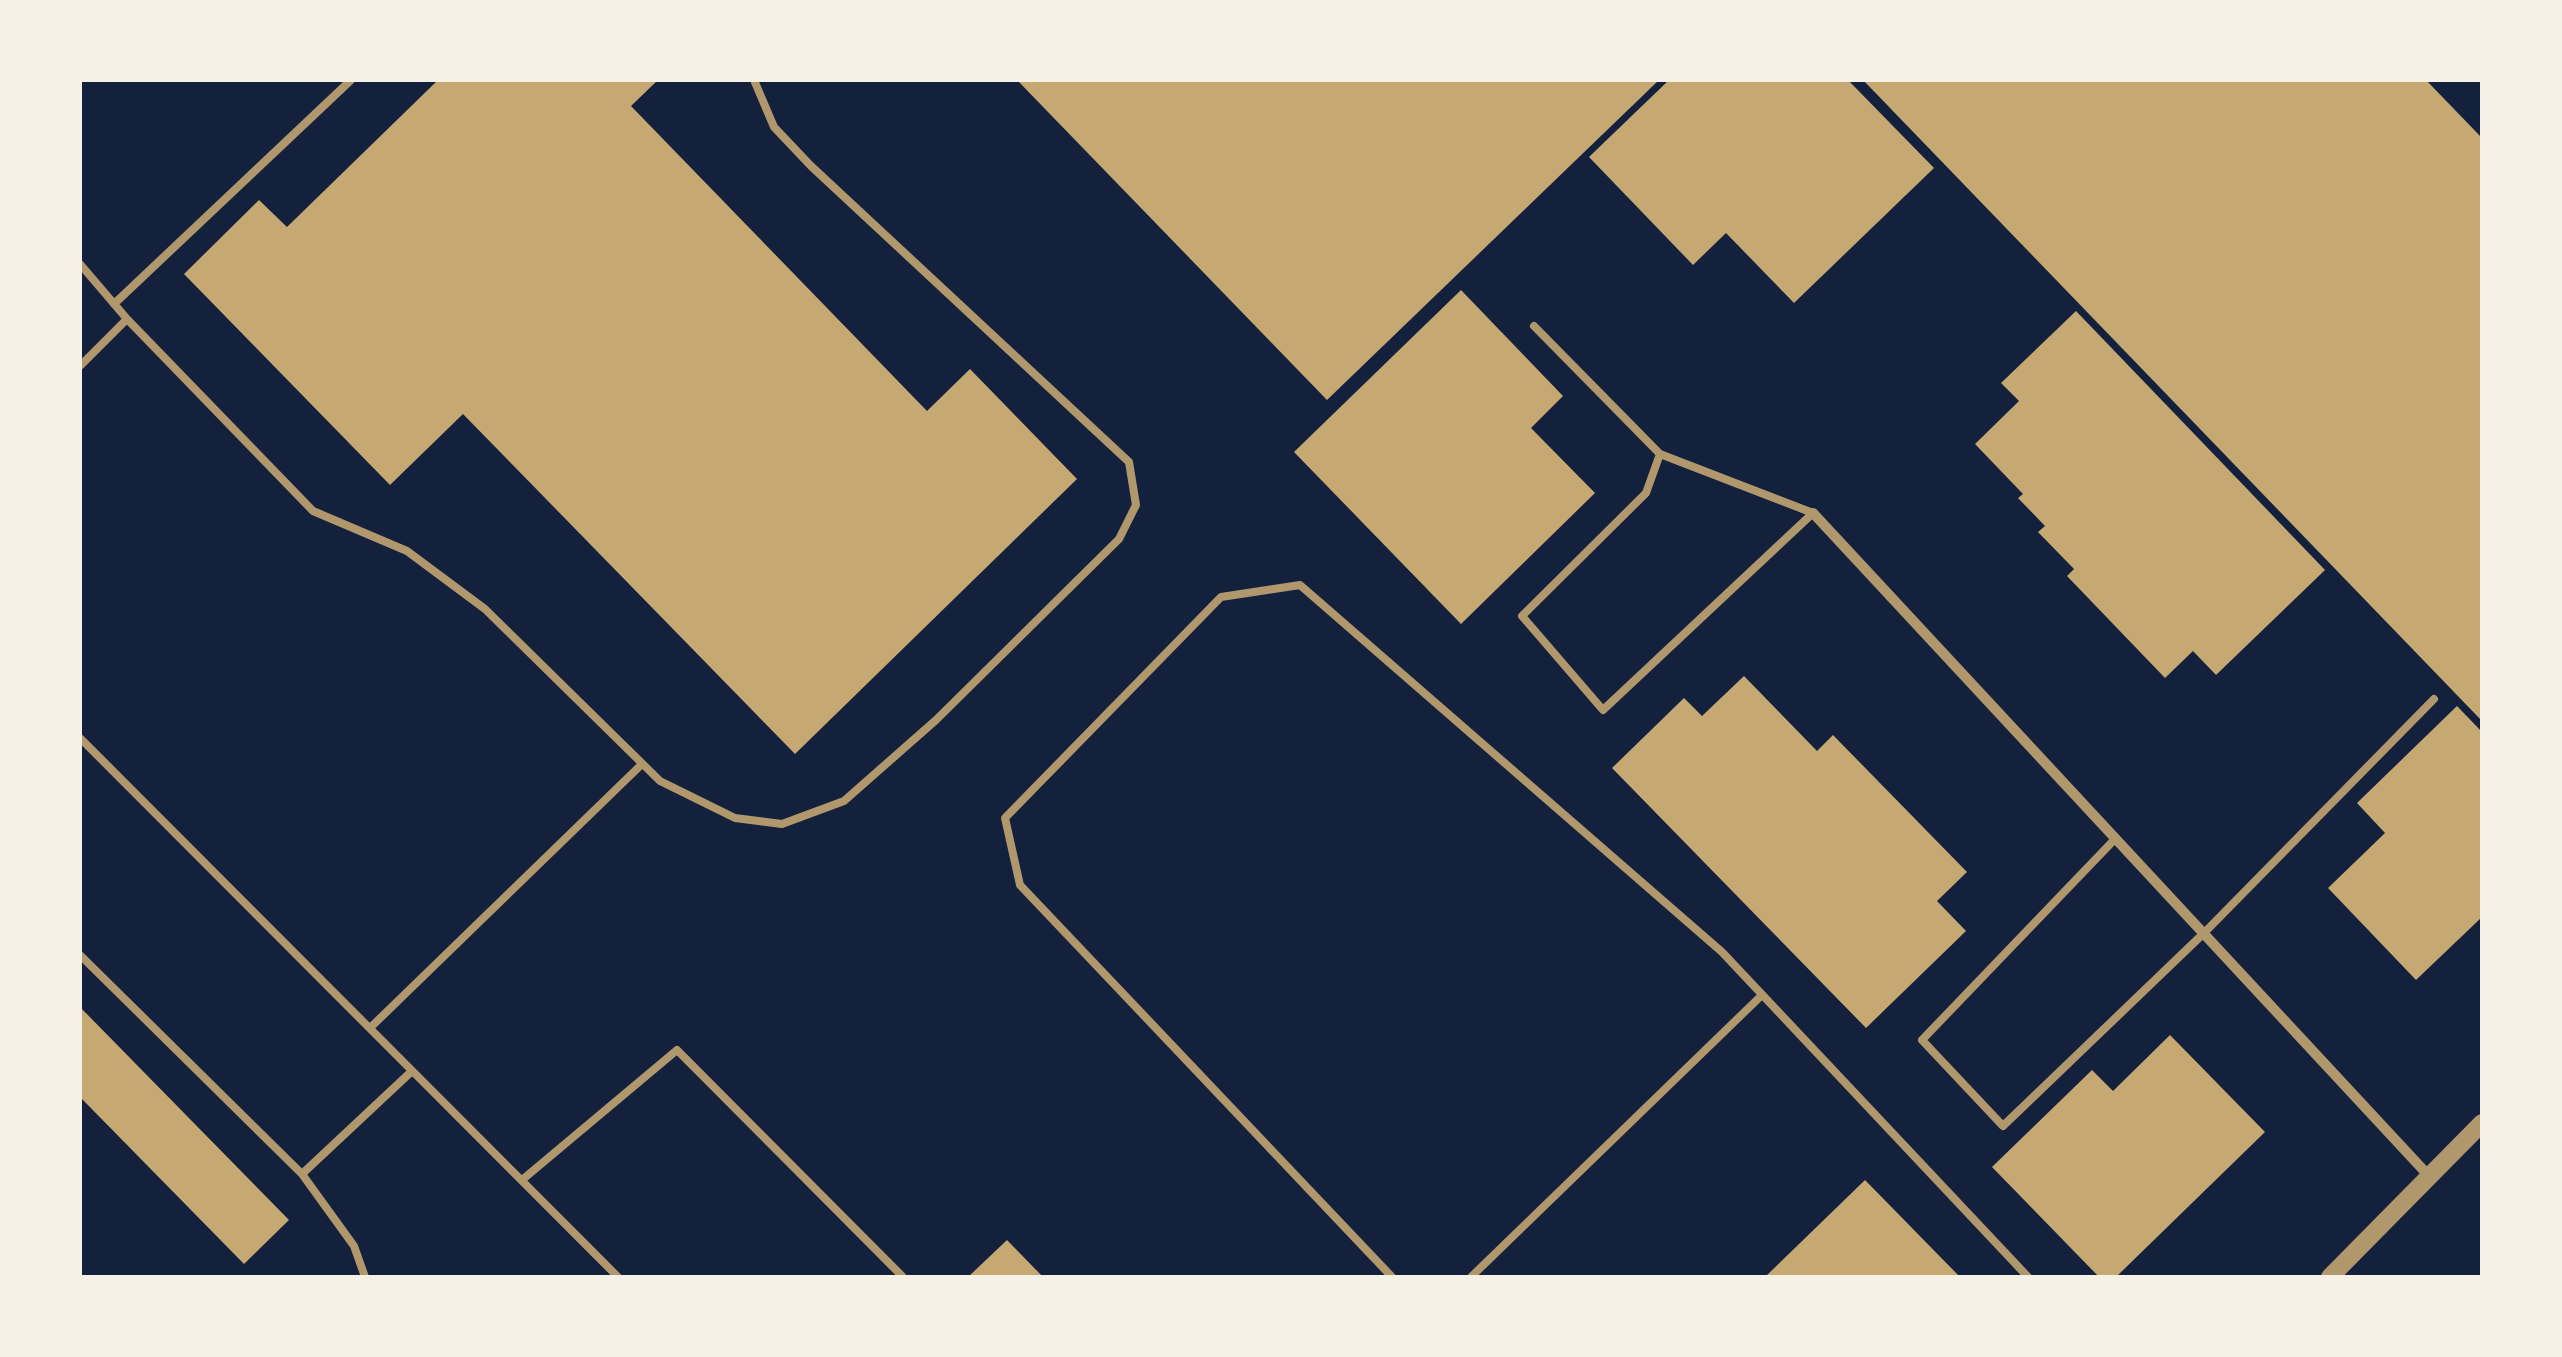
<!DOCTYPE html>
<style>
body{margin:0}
#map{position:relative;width:2562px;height:1357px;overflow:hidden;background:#14213d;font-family:"Titillium Web",sans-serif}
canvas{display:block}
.frame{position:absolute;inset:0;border:82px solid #f6f1e7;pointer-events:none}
</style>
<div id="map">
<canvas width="2562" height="1357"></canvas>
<div class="frame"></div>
</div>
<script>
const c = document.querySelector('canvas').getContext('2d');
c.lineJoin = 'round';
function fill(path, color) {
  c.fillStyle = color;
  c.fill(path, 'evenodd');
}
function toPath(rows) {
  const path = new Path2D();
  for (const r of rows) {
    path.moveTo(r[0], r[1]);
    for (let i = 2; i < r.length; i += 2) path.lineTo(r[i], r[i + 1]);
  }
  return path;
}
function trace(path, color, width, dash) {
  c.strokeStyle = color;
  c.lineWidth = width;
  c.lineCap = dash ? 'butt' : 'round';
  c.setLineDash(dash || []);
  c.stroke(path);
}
fill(toPath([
 [438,80,658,80,631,106,927,411,970,369,1077,479,795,754,463,414,390,485,184,274,259,200,287,227],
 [1017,80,1659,80,1327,400],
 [1669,80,1848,80,1934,168,1794,303,1726,233,1693,265,1589,157],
 [1863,80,2426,80,2482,138,2482,721],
 [1461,290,1563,396,1531,428,1595,493,1461,624,1294,452],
 [2076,311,2325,570,2216,675,2193,651,2165,678,2067,576,2074,569,2038,532,2045,526,2018,498,2023,494,1975,444,2019,401,2001,383],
 [1744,676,1817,751,1833,735,1967,872,1937,901,1966,931,1866,1028,1612,768,1684,698,1702,716],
 [2457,706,2482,732,2482,917,2416,980,2328,888,2385,833,2357,803],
 [80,1007,289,1220,244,1264,80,1097],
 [2170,1035,2265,1132,2116,1277,2099,1277,1992,1167,2092,1070,2113,1091],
 [1865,1180,1960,1277,1765,1277],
 [1007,1240,1043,1277,968,1277]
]), '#c6a872');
trace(toPath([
 [80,264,127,319,80,366],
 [114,304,351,80],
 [127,319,313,511,407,551,485,609,660,781,735,818,782,824,844,801,936,720,1119,539,1136,505,1129,462,811,166,774,127,754,80],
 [1534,326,1660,454,1646,493,1522,616,1603,710,1813,513,1660,454],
 [80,738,618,1277],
 [2115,839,1922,1040,2003,1126,2204,933,2434,699],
 [80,955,302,1174,354,1246,365,1277],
 [370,1028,642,764],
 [302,1174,412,1071],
 [522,1180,677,1050,903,1277],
 [1392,1277,1020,885,1005,818,1221,597,1300,585,1722,952,2028,1277],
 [1471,1277,1762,995]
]), '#b1986c', 8);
trace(toPath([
 [1813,513,2428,1175]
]), '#b1986c', 10);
trace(toPath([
 [2330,1277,2482,1123]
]), '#b1986c', 18);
</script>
